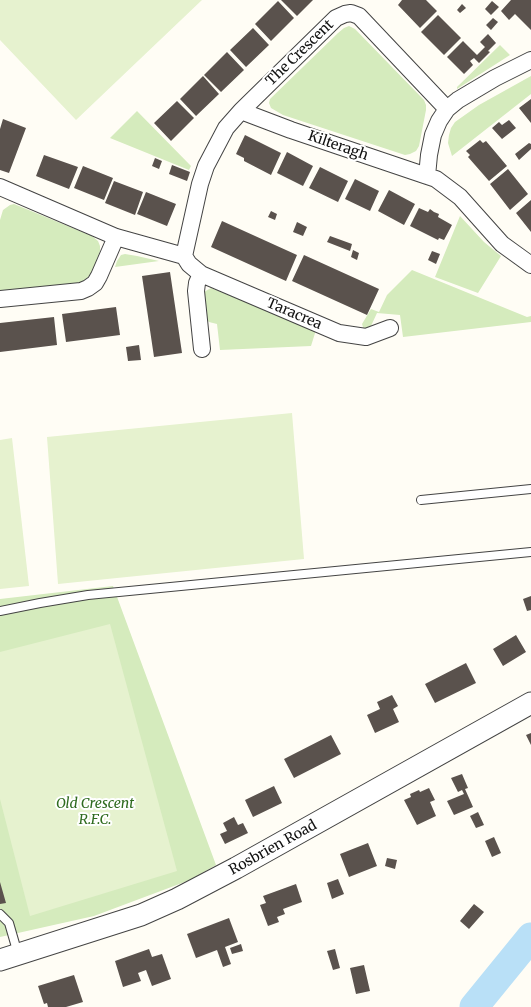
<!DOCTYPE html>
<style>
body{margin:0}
canvas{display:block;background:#fffdf5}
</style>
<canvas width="531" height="1007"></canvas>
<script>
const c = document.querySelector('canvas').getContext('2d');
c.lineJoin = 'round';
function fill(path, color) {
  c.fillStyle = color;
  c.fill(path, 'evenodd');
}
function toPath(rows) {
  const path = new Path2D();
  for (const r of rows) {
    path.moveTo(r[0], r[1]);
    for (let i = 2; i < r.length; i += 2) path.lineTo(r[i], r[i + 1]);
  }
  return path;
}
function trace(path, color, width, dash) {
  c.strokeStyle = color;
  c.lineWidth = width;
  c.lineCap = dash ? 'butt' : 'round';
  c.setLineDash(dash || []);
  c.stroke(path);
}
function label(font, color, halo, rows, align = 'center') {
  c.font = font + ' Merriweather,serif';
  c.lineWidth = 4;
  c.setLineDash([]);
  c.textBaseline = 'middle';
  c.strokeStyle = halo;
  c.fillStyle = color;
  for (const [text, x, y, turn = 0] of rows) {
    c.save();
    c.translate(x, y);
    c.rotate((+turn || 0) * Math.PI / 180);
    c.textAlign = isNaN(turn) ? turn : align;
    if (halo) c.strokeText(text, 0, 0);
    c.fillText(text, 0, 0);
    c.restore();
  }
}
fill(toPath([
 [349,26,355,29,424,100,426,105,426,110,419,146,416,151,410,154,405,155,283,115,271,108,269,103,270,99,338,33,344,28],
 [500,45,510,55,457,89,457,87],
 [531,76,531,94,452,156,448,143,449,135,451,128,455,122,479,105],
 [137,111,191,166,189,170,110,138],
 [14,204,92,236,98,241,100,246,100,251,93,270,89,276,84,281,77,283,0,292,0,220,3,210,10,205],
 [460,216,484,242,501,256,478,293,435,277],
 [125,254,137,256,159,261,115,267,117,261,121,255],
 [412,270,527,317,531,316,531,322,403,337,400,315,377,313,371,326,364,330,362,324,371,309,379,312,387,295],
 [211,288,316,330,311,346,220,350,217,324,209,322,207,320,204,292],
 [113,586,216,865,190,880,94,916,0,937,0,599]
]), '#d5ebbd');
fill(toPath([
 [0,0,202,0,76,120,0,40],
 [292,413,304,559,58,584,47,437],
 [12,438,29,586,0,589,0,440],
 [110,624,177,871,30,916,0,799,0,652]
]), '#e6f2cf');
trace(toPath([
 [474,1007,531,937]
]), '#b9e0f7', 29);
fill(toPath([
 [281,0,313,0,297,16],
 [402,0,426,0,437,11,420,28,398,5],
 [511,0,531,0,531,30,515,14,509,20,501,11],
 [278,1,294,18,271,41,255,24],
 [492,1,499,7,491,15,485,9],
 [462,4,466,8,460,13,457,10],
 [438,15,461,38,444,55,421,32],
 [493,18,498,22,491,30,486,25],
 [253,28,269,45,246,67,230,50],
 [488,34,496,43,488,51,490,52,479,63,474,58,470,61,473,65,464,74,447,57,463,41,477,55,485,47,480,42],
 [227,52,244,70,221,92,204,75],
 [203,76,219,94,196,116,180,99],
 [531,99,531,123,519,108],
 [177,101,194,118,171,141,154,123],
 [3,119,26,128,9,173,0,170,0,129],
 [509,120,516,128,502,139,492,128,499,122,502,125],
 [245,135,281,153,271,175,244,161,244,158,236,154],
 [480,140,483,143,486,141,507,166,489,181,468,157,470,155,466,151],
 [529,143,531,144,531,149,519,160,515,154],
 [287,152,313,166,303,186,277,173],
 [44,155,78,167,69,189,36,176],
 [155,158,162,161,159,169,152,166],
 [172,165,190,172,187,181,169,174],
 [83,166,113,178,104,200,74,188],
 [320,167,348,181,338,202,309,188],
 [508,169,528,194,510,210,490,184],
 [355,179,379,191,370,211,345,199],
 [114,181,143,192,135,215,105,203],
 [389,190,415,204,404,225,378,211],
 [146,192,176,204,167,226,137,214],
 [531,200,531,232,516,213],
 [419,208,428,212,430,209,434,212,439,214,438,217,452,225,444,240,439,238,438,240,410,226],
 [271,211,277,214,275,220,268,217],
 [222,221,297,255,286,281,211,247],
 [297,222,307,227,303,236,293,232],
 [330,236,352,244,350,251,327,242],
 [353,250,359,253,357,260,351,257],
 [432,251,440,254,436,264,428,260],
 [304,255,379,289,367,315,292,281],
 [170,272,182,353,154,357,142,276],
 [116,307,120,335,66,342,62,314],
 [54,317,57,345,0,352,0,323],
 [139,345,141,360,128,361,126,347],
 [531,596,531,610,527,611,523,599],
 [516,635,526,652,503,666,493,649],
 [466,663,476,683,435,703,425,684],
 [392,695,398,706,393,709,399,722,375,733,367,715,380,709,377,702],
 [531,733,531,745,526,735],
 [331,735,341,754,294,778,284,759],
 [462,774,468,788,465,789,473,807,454,815,447,801,464,794,462,790,458,792,451,778],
 [274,786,282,803,253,817,245,800],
 [429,788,435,800,430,802,436,816,417,825,404,800,411,797,410,794,419,790,420,792],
 [478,812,484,825,476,828,470,816],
 [234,817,238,825,243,823,248,833,225,844,220,834,227,831,223,823],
 [494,837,501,853,492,857,485,841],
 [368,843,377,866,349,877,340,854],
 [387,858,397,860,395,869,385,866],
 [338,879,344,894,332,899,327,883],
 [0,882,6,903,0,904],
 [296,884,302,902,283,909,285,914,277,917,279,922,268,926,260,905,266,903,263,896],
 [474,904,484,912,469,929,460,921],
 [229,918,238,942,225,947,231,964,223,967,217,950,196,958,187,934],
 [241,944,243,951,232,954,230,948],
 [149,949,152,957,162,954,171,979,152,986,146,970,138,973,141,981,123,987,115,961],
 [335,949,340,968,333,970,327,951],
 [364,965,370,991,356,994,350,968],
 [74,975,83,1002,66,1007,48,1007,47,1003,44,1004,38,986]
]), '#5a524d');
const service = toPath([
 [421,500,531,489],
 [0,611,40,603,88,595,531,552],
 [0,914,9,923,18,954]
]);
const minor = toPath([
 [241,111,336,18,345,14,351,13,359,16,447,109],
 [427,176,436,179,460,197,502,244,531,265],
 [0,187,116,237,184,256,189,264,201,274,339,333,366,337,390,328],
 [184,256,200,184,206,166,226,128,241,111,291,130,427,176,429,155,433,135,439,121,447,109,458,100,495,78,531,60],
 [201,274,197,283,196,291,202,349],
 [0,299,81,291,88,288,95,283,99,276,116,237]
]);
const tertiary = toPath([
 [0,960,141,915,177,899,236,868,531,703]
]);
trace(service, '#444', 10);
trace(minor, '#444', 18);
trace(tertiary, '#444', 23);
trace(service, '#fff', 8);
trace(minor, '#fff', 16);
trace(tertiary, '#fff', 21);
label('14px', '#111', '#fff', [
 ["The Crescent",300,53,-44],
 ["Kilteragh",338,146,19],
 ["Taracrea",294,314,23],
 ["Rosbrien Road",273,848,-29]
]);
label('italic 14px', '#2f6b1f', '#fff', [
 ["Old Crescent",95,804],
 ["R.F.C.",95,820]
]);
</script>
